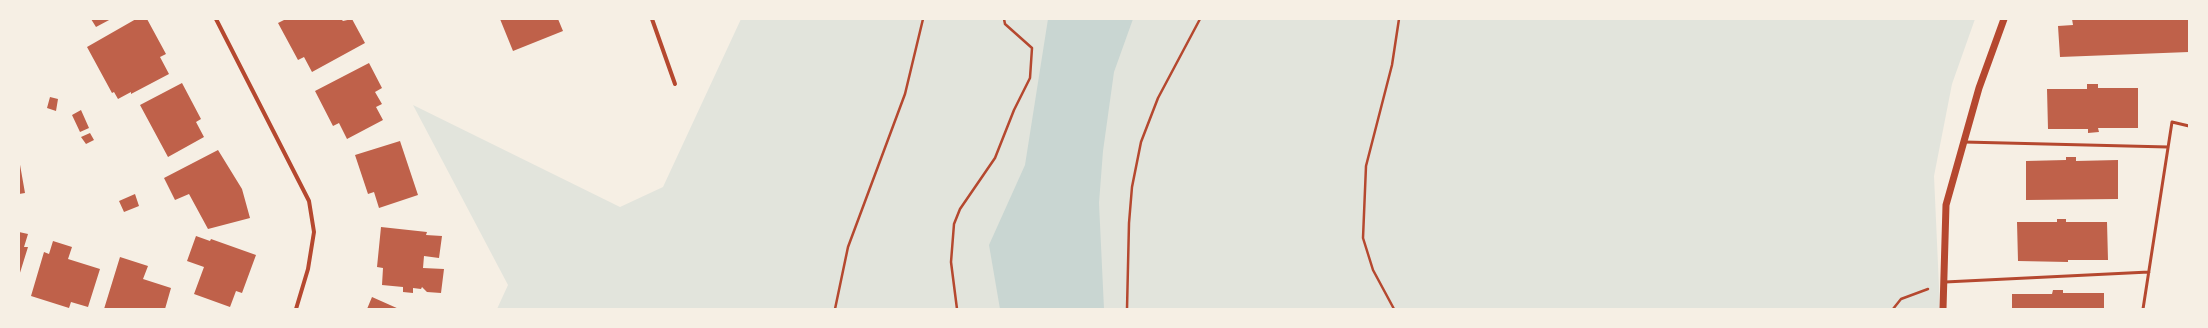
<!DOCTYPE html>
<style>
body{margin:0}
#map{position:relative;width:2208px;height:328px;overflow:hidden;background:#f6efe4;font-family:"PT Sans Narrow",sans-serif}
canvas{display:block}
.frame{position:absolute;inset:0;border:20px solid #f6efe4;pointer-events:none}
</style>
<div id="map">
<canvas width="2208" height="328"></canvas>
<div class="frame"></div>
</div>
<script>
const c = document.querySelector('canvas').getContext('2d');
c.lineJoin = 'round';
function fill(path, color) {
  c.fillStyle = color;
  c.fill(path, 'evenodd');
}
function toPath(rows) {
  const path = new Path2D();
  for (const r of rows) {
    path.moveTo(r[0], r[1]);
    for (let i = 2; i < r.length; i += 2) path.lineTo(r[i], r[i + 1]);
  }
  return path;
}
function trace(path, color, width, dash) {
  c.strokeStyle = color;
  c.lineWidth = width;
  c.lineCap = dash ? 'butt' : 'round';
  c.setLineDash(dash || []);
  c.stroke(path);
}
fill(toPath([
 [741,19,1975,19,1952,84,1934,176,1940,309,497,309,508,285,413,105,620,207,663,187]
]), '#e2e4dc');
fill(toPath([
 [1048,19,1133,19,1114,72,1103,151,1099,203,1104,309,1000,309,989,245,1025,165]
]), '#c9d6d2');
fill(toPath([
 [91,19,111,19,96,27],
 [136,19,147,19,166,54,160,57,169,74,131,94,131,92,118,99,114,92,112,93,87,47],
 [286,19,341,19,343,21,352,19,365,43,312,72,304,57,298,60,278,23],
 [500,19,558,19,563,31,513,51],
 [2072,19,2189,19,2189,52,2060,57,2058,26,2073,25],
 [369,63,382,88,375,92,382,104,376,107,383,120,347,139,339,123,333,126,315,91],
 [182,83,201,119,196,122,204,137,168,157,140,105],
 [2087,84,2098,84,2098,88,2138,88,2138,128,2098,128,2099,132,2088,133,2088,129,2048,129,2047,89,2087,89],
 [50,97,58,99,56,111,47,108],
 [81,110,89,128,80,132,72,115],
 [90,133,94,140,86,144,81,137],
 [400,141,418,195,379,208,374,192,368,194,355,155],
 [218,150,242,189,250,218,208,229,189,194,175,200,164,178],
 [2066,157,2076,157,2076,161,2118,160,2118,199,2026,200,2026,161,2066,160],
 [19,159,25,193,19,194],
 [135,194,139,206,124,212,119,201],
 [2057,219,2066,219,2066,222,2107,222,2108,260,2068,260,2068,262,2018,261,2017,222,2057,222],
 [381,227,427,232,426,235,442,236,439,258,424,256,423,268,444,269,441,293,427,292,422,287,421,289,413,288,413,293,403,292,403,287,382,285,383,268,377,267],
 [19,232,28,234,24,247,28,247,19,276],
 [196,236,210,241,211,239,256,255,242,293,236,291,230,307,194,294,204,267,187,261],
 [53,241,72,247,68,259,100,269,88,307,71,302,69,308,31,296,44,252,49,254],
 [120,257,148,266,143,279,171,288,165,309,104,309],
 [2053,290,2063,290,2063,293,2104,293,2104,309,2012,309,2012,294,2052,294],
 [372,297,399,309,367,309]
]), '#bf614a');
trace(toPath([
 [835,309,848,247,905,94,923,19],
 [957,309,951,262,954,224,960,209,995,158,1014,110,1030,78,1032,48,1005,24,1004,19],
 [1127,309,1129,223,1132,187,1141,142,1158,98,1200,19],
 [1394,309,1373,270,1363,238,1366,166,1392,65,1399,19],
 [1893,309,1901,299,1928,289]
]), '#b5482f', 2.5);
trace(toPath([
 [1964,142,2168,147],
 [1945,282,2149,272],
 [2143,309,2172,122,2189,126]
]), '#b5482f', 3);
trace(toPath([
 [216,19,309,201,314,232,308,269,296,309],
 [652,19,675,84]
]), '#b5482f', 4);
trace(toPath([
 [1943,309,1946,205,1979,88,2004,19]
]), '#b5482f', 7);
</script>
